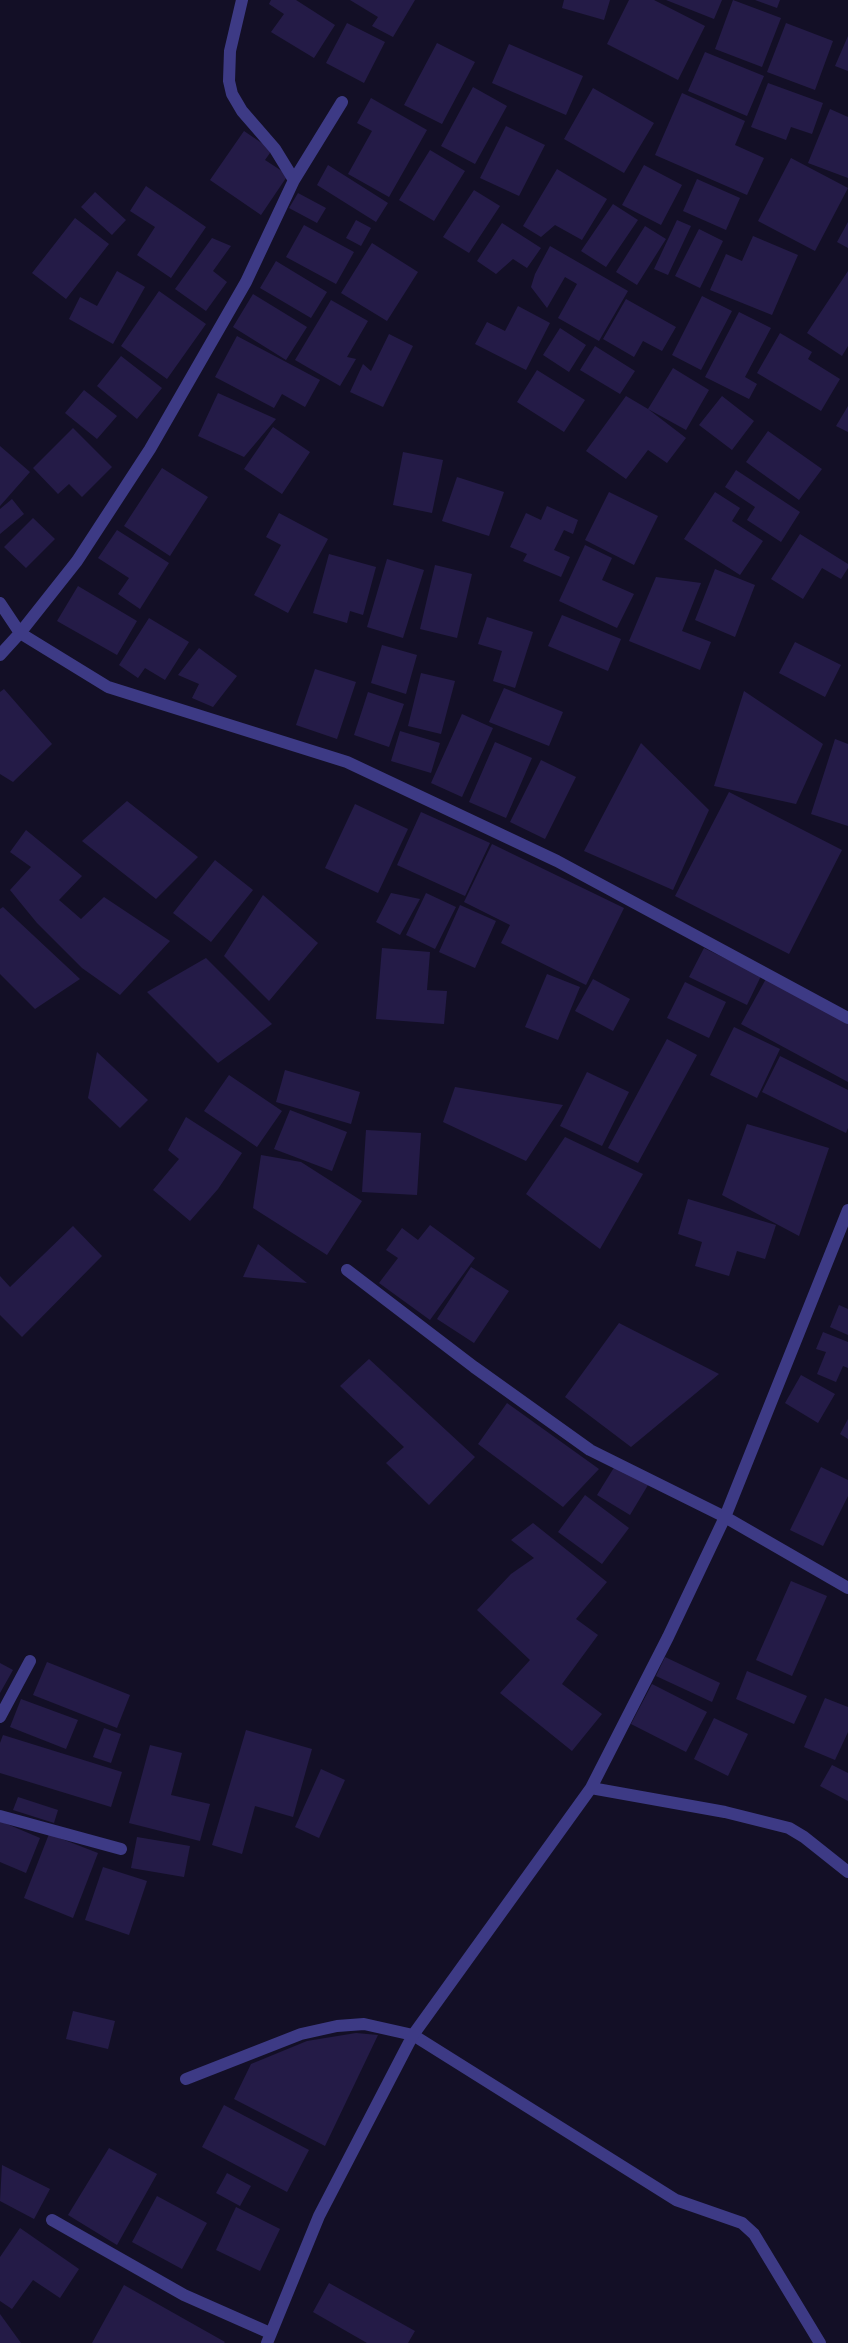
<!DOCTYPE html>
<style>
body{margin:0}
canvas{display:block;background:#130f26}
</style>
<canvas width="848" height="2343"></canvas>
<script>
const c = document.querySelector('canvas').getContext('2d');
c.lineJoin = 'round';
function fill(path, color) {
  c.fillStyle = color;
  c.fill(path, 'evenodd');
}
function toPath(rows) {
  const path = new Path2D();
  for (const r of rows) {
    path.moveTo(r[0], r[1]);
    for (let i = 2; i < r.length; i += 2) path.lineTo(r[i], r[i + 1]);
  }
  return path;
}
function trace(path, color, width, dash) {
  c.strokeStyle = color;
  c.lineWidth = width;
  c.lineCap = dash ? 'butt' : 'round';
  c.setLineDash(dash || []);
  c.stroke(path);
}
fill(toPath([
 [271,0,296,0,335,25,314,58,271,32,284,14,269,4],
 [350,0,415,0,393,37,372,26,378,17],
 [564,0,610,0,604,20,562,8],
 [629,0,654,0,705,26,678,80,607,44],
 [666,0,722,0,714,19],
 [733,0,781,18,762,67,715,49],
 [755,0,780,0,777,8],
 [347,23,385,42,364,83,326,63],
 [786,23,833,41,815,90,767,72],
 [848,36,848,71,835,66],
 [437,43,475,62,442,124,404,105],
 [509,44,583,76,566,115,492,83],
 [705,52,764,76,747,116,688,91],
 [768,83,823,103,812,134,791,127,786,140,751,127],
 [473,87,507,106,475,164,441,146],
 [593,88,654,123,624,173,564,139],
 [682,93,745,121,735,145,764,158,747,195,655,155],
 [371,98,427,130,389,197,348,174,372,131,357,123],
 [830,109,848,117,848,178,808,163],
 [506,126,545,145,519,196,480,178],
 [244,131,272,150,265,160,288,175,261,215,210,180],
 [430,150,465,171,434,221,399,200],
 [791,158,848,188,815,251,758,221],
 [328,165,388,203,376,222,317,185],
 [644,165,682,185,661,225,622,205],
 [557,169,607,199,582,240,555,225,541,237,523,226],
 [697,179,740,198,726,230,683,211],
 [146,186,206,227,171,278,137,255,155,227,130,211],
 [474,190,500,206,469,253,443,237],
 [95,192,126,220,112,235,81,207],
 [298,193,326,208,317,223,289,208],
 [613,204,638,220,606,267,581,251],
 [75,218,109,244,66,299,32,273],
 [356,220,371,228,361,246,346,238],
 [677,220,691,226,668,275,654,269],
 [848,222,848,248,837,242],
 [502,223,541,248,527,268,513,259,496,274,477,261],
 [304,225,354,252,336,284,286,257],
 [645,226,666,239,637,285,616,272],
 [699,229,723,241,700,288,675,276],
 [753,236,798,255,772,315,710,290,726,254,742,261],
 [212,238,231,246,213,271,227,282,206,311,175,289],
 [372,243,418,272,387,321,341,293],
 [550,246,628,291,599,341,558,318,577,284,565,277,547,308,531,287,535,274],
 [276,261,327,292,311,318,260,288],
 [117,271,145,287,113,344,69,319,80,297,97,306],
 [848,271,848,346,842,356,807,333],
 [159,291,206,324,167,379,121,346],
 [253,294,307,327,286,360,233,327],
 [702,296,732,311,701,370,672,355],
 [626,299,676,327,662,351,643,341,634,357,603,339],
 [331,300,368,321,347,357,356,359,340,386,295,360],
 [518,306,550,323,526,370,475,344,487,322,505,331],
 [739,312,771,328,745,377,757,384,749,399,705,377],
 [560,328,586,345,569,372,543,355],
 [780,333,812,352,808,359,840,379,821,411,757,373],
 [389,334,413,346,383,407,350,392,363,364,371,371],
 [237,336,320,380,305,407,282,394,274,408,215,377],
 [595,346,635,371,620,394,580,370],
 [121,356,162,388,137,419,97,386],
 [673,368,709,390,686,430,648,409],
 [537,370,585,400,564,432,517,402],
 [84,390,117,416,97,439,65,413],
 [218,393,276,419,244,457,198,436],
 [626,396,648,409,686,438,667,463,648,450,626,479,586,451],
 [722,396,754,421,732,450,699,425],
 [848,406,848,432,836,426],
 [273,427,310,452,282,494,244,469],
 [73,428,112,467,82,497,69,484,58,494,33,468],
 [768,431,822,469,799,500,746,462],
 [0,446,30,472,0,506],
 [403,452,443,460,432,513,393,505],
 [162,468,208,497,170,556,124,526],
 [736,470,800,512,781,542,747,520,755,507,725,487],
 [457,477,504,492,489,536,442,521],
 [609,492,658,516,634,565,585,540],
 [715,492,740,508,732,521,763,541,740,575,684,539],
 [12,499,24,514,0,534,0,509],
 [547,506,578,520,573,534,564,530,554,550,570,557,561,577,523,561,527,554,510,547,526,513,541,520],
 [279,513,328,539,288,613,254,595,281,545,266,537],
 [33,518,55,539,26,568,4,547],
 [117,530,169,563,140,609,118,594,129,578,98,558],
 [800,534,848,564,848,568,841,579,822,568,803,599,771,579],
 [585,545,612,558,602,580,634,594,617,628,559,601],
 [329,554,376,567,363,615,350,611,347,623,313,613],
 [387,559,424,570,403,638,367,627],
 [435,565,472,574,457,638,420,629],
 [715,569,755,585,735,637,695,620],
 [656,577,701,583,682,631,711,642,700,670,629,641],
 [78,586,137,621,117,655,57,621],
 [562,615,621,639,608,671,548,646],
 [487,617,533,632,515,688,493,681,502,651,478,644],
 [149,618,189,642,165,680,145,668,138,678,119,665],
 [795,642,841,665,825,697,779,673],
 [382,645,417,655,406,694,371,683],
 [199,648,237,676,213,707,192,698,199,684,178,675],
 [315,669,356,682,337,739,296,725],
 [421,673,455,681,441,734,408,726],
 [504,688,563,712,549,746,489,722],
 [4,689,52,744,13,782,0,774,0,692],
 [744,691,823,744,796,804,714,786],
 [368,692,404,704,389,747,354,735],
 [462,714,493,728,462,797,431,783],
 [400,731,440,743,431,773,391,761],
 [835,739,848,744,848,826,811,814],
 [495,742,532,758,506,818,469,802],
 [641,743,709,810,673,890,584,851],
 [541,760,576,777,545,839,510,822],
 [729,792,842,850,789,954,675,896],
 [127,801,198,857,156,899,82,841],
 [355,804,408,829,378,893,325,868],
 [421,812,490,843,465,896,397,865],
 [26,830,82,876,59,900,81,919,104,897,170,941,120,995,82,968,37,923,10,890,31,867,10,852],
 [492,844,624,908,586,985,501,943,510,925,464,902],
 [215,860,253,890,211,942,173,913],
 [391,893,420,899,400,935,376,922],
 [426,893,456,907,435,949,406,935],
 [263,895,318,943,269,1001,224,956],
 [460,905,496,921,475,968,439,952],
 [3,907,80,979,35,1009,0,974,0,909],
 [382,948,430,952,427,990,447,991,444,1024,376,1019],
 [704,948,761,976,747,1005,689,977],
 [206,958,272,1024,218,1063,147,992],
 [547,974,580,987,558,1040,525,1027],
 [767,977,848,1020,848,1082,741,1024],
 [593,979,630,999,613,1031,575,1011],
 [685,982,726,1002,709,1038,667,1018],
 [734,1027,780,1049,757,1098,710,1075],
 [667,1039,697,1055,638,1163,608,1148],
 [97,1052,148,1100,120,1128,88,1098],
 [780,1056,848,1090,848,1128,846,1133,762,1092],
 [285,1070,360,1092,351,1124,276,1102],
 [587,1072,629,1092,602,1146,560,1126],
 [229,1075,282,1111,257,1147,204,1111],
 [455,1087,563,1105,526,1161,443,1122],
 [290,1110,347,1132,332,1171,274,1149],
 [186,1117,242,1153,218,1189,190,1221,153,1190,179,1159,168,1150],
 [747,1124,829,1148,799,1236,722,1195],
 [366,1130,421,1133,417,1195,362,1192],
 [565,1137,643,1174,600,1249,526,1194],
 [261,1155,301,1162,362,1201,327,1255,253,1208],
 [688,1199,776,1225,765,1259,737,1251,729,1276,695,1266,702,1242,678,1234],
 [430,1225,475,1258,430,1320,379,1283,398,1258,386,1250,402,1228,418,1240],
 [73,1226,102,1256,22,1337,0,1315,0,1276,10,1287],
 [258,1244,307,1283,243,1277],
 [471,1267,509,1291,474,1343,437,1319],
 [839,1305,848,1309,848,1335,830,1327],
 [619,1323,719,1374,631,1447,565,1397],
 [823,1332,848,1342,848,1368,843,1366,836,1382,817,1374,826,1352,816,1349],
 [369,1359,475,1457,429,1505,386,1463,404,1447,340,1386],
 [801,1375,835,1394,818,1423,785,1403],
 [507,1403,599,1469,563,1507,478,1444],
 [848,1419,848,1439,840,1434],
 [615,1466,648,1485,630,1515,597,1495],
 [821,1467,848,1480,848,1496,823,1546,790,1530],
 [585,1495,629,1528,602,1564,558,1532],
 [533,1523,607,1582,576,1619,598,1635,562,1684,602,1714,572,1751,500,1693,530,1660,477,1610,511,1574,534,1558,511,1540],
 [791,1581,827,1596,792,1676,756,1660],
 [665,1657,720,1683,712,1702,656,1676],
 [47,1662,130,1695,117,1728,33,1695],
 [0,1663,13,1670,0,1693],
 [747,1671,807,1696,794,1724,736,1699],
 [652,1684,707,1712,686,1752,631,1724],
 [825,1698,848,1707,848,1732,835,1760,804,1747],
 [21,1699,78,1720,66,1749,10,1727],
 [714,1718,748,1734,728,1776,694,1759],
 [104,1728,121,1734,111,1763,93,1757],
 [246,1730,312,1749,293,1817,255,1806,242,1854,212,1845],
 [3,1735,122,1772,111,1807,0,1773,0,1743],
 [150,1745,182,1753,171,1795,210,1804,200,1841,129,1823],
 [832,1765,848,1773,848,1801,820,1786],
 [321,1769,345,1780,319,1838,295,1827],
 [18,1797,58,1810,54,1823,13,1810],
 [0,1821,40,1838,26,1873,0,1862],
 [49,1834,98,1853,73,1918,24,1898],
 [137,1837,190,1846,184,1877,131,1868],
 [103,1867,147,1881,129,1935,85,1920],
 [73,2011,115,2021,108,2049,66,2039],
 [356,2033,378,2035,325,2146,234,2099,251,2064,307,2041],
 [224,2105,309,2150,287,2192,202,2147],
 [109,2148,157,2174,117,2245,68,2215],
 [2,2165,50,2189,34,2219,0,2201],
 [227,2173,251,2186,240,2206,216,2193],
 [157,2196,207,2223,182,2269,132,2242],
 [236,2207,280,2229,260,2271,216,2250],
 [20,2228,79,2269,60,2298,33,2280,12,2309,0,2301,0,2257],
 [329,2283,415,2331,408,2343,367,2343,313,2312],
 [124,2285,225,2342,224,2343,92,2343],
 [0,2314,21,2343,0,2343]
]), '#241b47');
trace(toPath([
 [413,2035,676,2200,742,2223,754,2234,820,2343]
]), '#3d3a85', 12);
trace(toPath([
 [294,180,342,102],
 [0,603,20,633,108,687,347,762,557,861,848,1018],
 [0,655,20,633,77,561,150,449,246,282,294,180,275,149,242,111,232,94,229,81,230,51,242,0],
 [347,1270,474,1367,590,1450,725,1517,848,1588],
 [0,1717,30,1661],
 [591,1788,725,1812,789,1828,804,1837,848,1872],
 [0,1816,121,1849],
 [186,2079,301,2034,337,2026,364,2024,413,2035],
 [52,2220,184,2295,270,2333],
 [267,2343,319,2216,413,2035,591,1788,668,1637,725,1517,848,1210]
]), '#3d3a85', 12);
</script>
